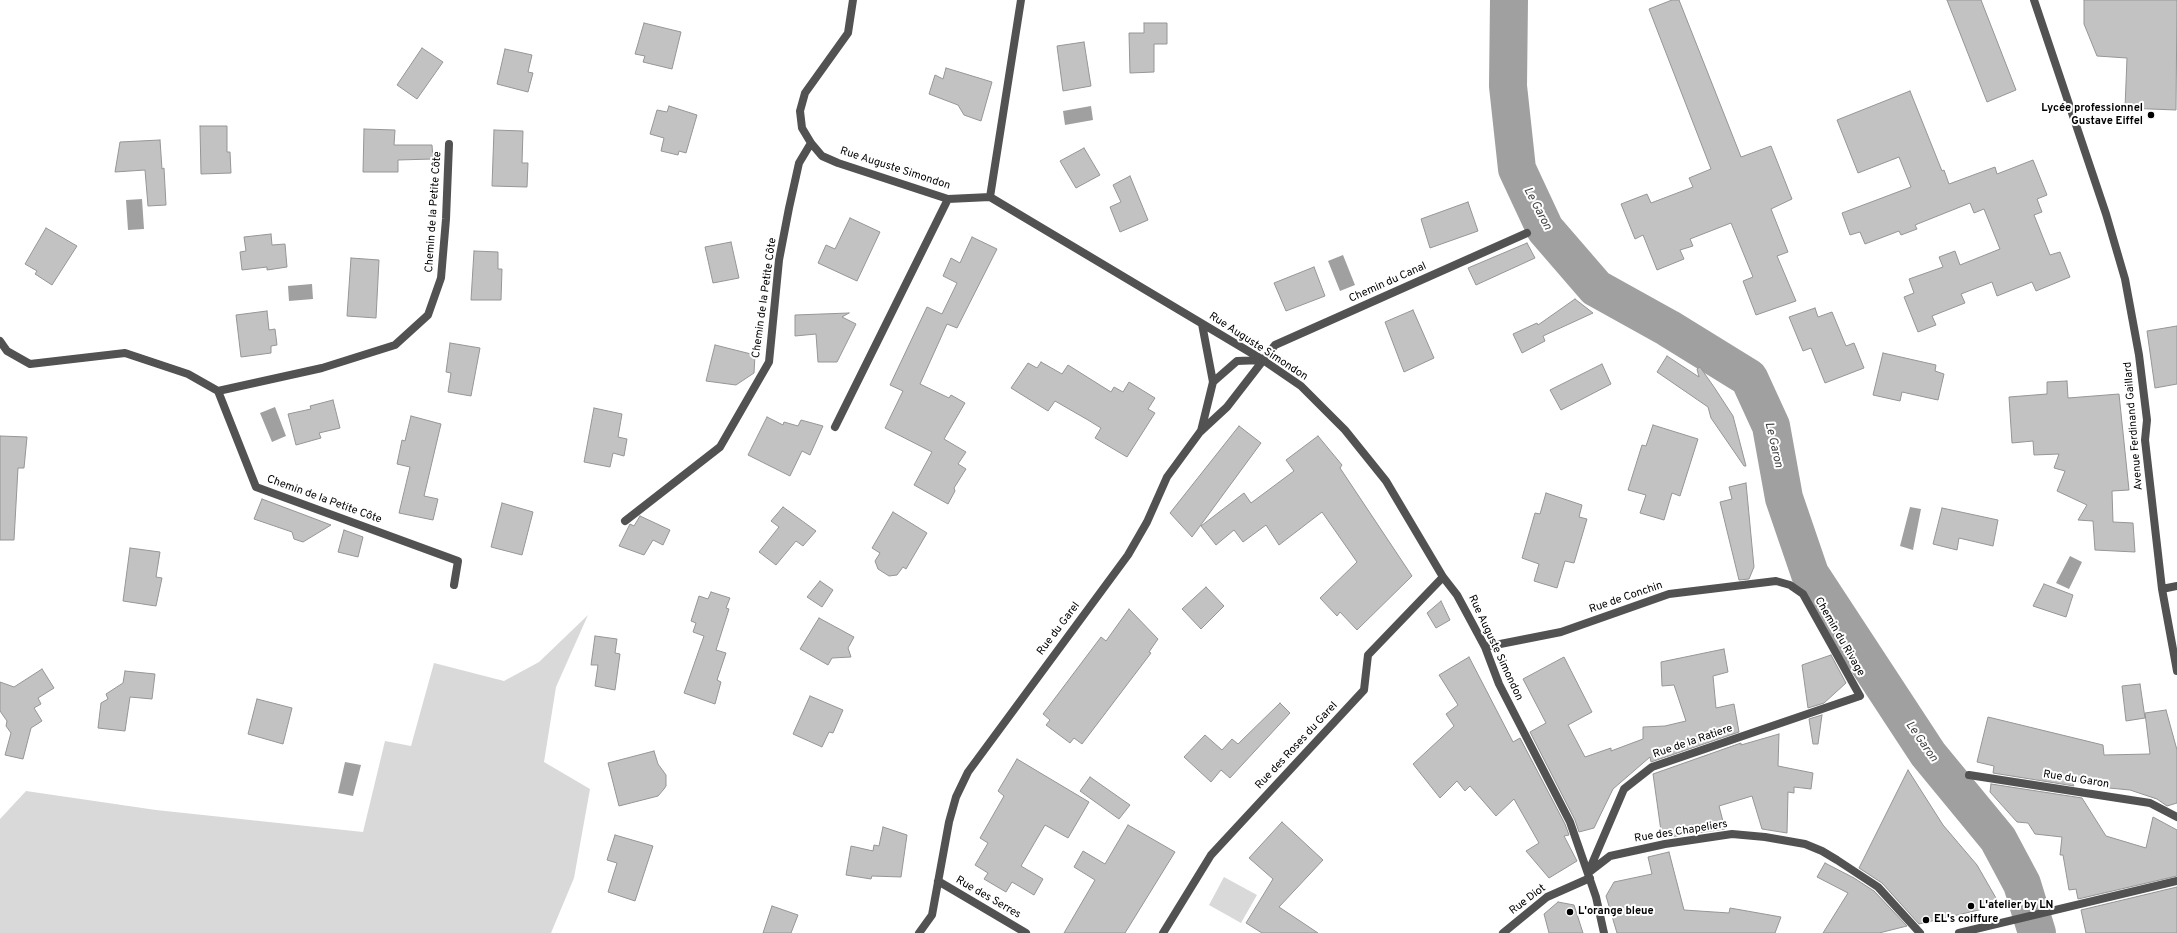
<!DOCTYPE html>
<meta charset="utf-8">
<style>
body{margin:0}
canvas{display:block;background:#fff}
</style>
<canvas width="2177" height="933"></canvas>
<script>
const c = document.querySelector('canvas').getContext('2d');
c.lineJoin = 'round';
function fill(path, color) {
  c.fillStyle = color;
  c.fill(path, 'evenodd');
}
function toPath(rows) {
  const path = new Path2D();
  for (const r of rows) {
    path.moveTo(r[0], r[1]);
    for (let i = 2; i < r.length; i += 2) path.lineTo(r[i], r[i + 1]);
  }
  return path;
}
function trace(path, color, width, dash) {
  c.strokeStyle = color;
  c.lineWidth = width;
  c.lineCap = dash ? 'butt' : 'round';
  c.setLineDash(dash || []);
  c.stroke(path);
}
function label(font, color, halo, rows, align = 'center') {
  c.font = font + ' Overpass,sans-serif';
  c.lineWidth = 4;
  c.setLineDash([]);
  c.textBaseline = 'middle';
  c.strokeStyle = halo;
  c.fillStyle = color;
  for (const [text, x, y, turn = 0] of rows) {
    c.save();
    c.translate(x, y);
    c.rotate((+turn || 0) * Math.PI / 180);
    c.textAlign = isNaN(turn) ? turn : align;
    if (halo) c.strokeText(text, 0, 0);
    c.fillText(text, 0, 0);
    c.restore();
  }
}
fill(toPath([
 [588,615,556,687,544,762,590,789,574,878,551,933,0,933,0,819,26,791,156,810,363,832,385,741,411,746,434,663,504,681,539,662],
 [1224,877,1257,895,1241,923,1209,905]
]), '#d9d9d9');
fill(toPath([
 [1091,106,1093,120,1065,125,1063,111],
 [142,199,144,229,128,230,126,200],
 [1343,255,1355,285,1340,291,1328,261],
 [312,284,313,299,289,301,288,286],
 [275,407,286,436,272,442,260,413],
 [1910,507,1921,509,1913,550,1900,546],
 [2070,556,2082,562,2069,589,2056,583],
 [345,762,361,765,353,796,338,793]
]), '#a0a0a0');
trace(toPath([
 [1509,0,1508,86,1517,169,1545,229,1596,288,1668,328,1749,378,1771,426,1784,498,1810,574,1928,754,1998,839,2022,884,2037,933]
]), '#a0a0a0', 38);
const building = toPath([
 [1672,0,1679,0,1741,157,1771,146,1792,199,1771,209,1788,252,1777,256,1796,301,1756,315,1743,281,1753,277,1731,223,1690,239,1693,246,1680,250,1684,259,1657,270,1643,235,1635,239,1621,204,1647,194,1651,203,1693,187,1689,178,1711,169,1649,9,1672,0],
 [1947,0,1981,0,2016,90,1987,102,1947,0],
 [2084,0,2177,0,2176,110,2125,108,2127,58,2097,56,2084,24,2084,0],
 [644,23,681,32,672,69,643,62,645,56,635,54,644,23],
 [1144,23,1167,23,1167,44,1154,44,1154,72,1130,73,1129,33,1144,33,1144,23],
 [1084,42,1091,86,1063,91,1057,46,1084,42],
 [422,48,443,62,417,99,397,85,422,48],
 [505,49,532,55,528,72,533,73,528,92,497,84,505,49],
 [946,68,992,82,981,121,964,115,958,105,929,94,935,75,943,79,946,68],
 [1910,91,1942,171,1944,170,1949,184,1995,167,1997,174,2033,160,2047,195,2037,199,2042,212,2034,215,2050,255,2060,252,2070,277,2036,291,2032,282,1997,296,1992,282,1961,294,1965,303,1932,316,1936,325,1918,332,1904,297,1914,293,1909,279,1943,267,1939,257,1955,251,1960,265,2000,249,1984,209,1974,213,1970,203,1915,225,1917,229,1901,235,1899,231,1865,244,1860,232,1850,235,1842,213,1911,187,1899,157,1858,173,1837,120,1910,91],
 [669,106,697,115,686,153,679,151,678,155,661,151,664,138,650,134,657,110,667,112,669,106],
 [200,126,227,126,227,152,230,152,231,173,201,174,200,126],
 [364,129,395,130,394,145,432,145,433,159,398,160,398,172,363,172,364,129],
 [494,130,523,131,522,163,528,163,527,187,492,186,494,130],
 [160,140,162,169,164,168,166,205,148,206,145,170,115,172,120,142,160,140],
 [1084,148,1100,175,1076,188,1060,161,1084,148],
 [1130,176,1148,220,1120,232,1110,207,1121,202,1113,185,1130,176],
 [1468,202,1478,231,1430,248,1421,219,1468,202],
 [850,218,880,232,857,281,818,263,826,245,835,249,850,218],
 [46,228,77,246,52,285,35,274,37,271,25,264,46,228],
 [271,234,272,245,285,244,287,267,267,270,267,267,242,270,240,252,246,251,244,237,271,234],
 [972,237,997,249,957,328,947,324,920,384,949,398,951,395,965,403,944,439,966,452,958,464,966,469,954,488,955,491,948,504,914,485,932,452,885,428,903,391,890,385,927,307,942,314,957,283,943,276,951,258,960,263,972,237],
 [731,242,739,278,713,283,705,247,731,242],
 [1527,243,1535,258,1476,285,1468,268,1527,243],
 [474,251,498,252,498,269,502,269,501,300,471,300,474,251],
 [351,258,379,260,376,318,347,316,351,258],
 [1314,267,1325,296,1286,311,1274,283,1314,267],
 [1575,299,1593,313,1543,336,1545,341,1522,353,1513,334,1537,323,1538,325,1575,299],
 [1815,308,1818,317,1832,312,1846,346,1854,343,1864,368,1825,383,1811,348,1803,351,1789,317,1815,308],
 [1413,310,1434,358,1404,372,1385,322,1413,310],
 [267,311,269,330,275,329,277,345,271,346,271,353,241,357,236,315,267,311],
 [849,313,842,317,856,324,837,362,818,362,816,334,795,336,795,315,849,313],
 [2177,326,2177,384,2155,388,2147,331,2177,326],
 [450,343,480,348,471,396,448,392,451,373,446,372,450,343],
 [715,345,755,355,754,373,736,385,706,381,715,345],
 [1883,353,1936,365,1935,371,1944,374,1938,400,1902,392,1900,401,1873,395,1883,353],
 [1667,356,1699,377,1697,369,1700,367,1714,387,1733,416,1746,466,1744,466,1711,418,1708,407,1657,372,1667,356],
 [1041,362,1062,374,1068,365,1111,392,1114,387,1123,392,1129,382,1155,398,1148,409,1155,413,1127,457,1095,438,1101,428,1088,420,1055,401,1048,411,1011,388,1028,363,1037,368,1041,362],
 [1602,364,1611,384,1561,410,1550,390,1602,364],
 [2067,381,2068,398,2119,394,2129,490,2112,491,2113,522,2133,523,2135,552,2095,550,2093,521,2078,520,2087,505,2057,491,2065,471,2054,468,2059,454,2034,455,2033,441,2012,443,2009,397,2047,394,2047,382,2067,381],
 [333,400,340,428,319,433,321,438,296,445,288,414,311,409,310,406,333,400],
 [594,408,622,414,618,437,627,439,624,456,613,453,610,467,584,462,594,408],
 [411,416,441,424,424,496,438,499,433,520,399,513,410,467,397,464,402,440,405,441,411,416],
 [767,417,783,425,784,422,798,426,801,420,823,426,810,455,802,451,790,476,748,455,767,417],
 [1653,425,1698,439,1680,496,1672,493,1664,520,1640,513,1646,495,1628,490,1642,445,1646,446,1653,425],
 [1239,426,1261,443,1192,537,1170,513,1239,426],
 [0,436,27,437,24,468,18,468,14,540,0,540,0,436],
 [1318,436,1342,465,1340,468,1412,576,1357,630,1340,612,1337,616,1320,598,1357,562,1322,512,1279,545,1266,525,1243,542,1234,530,1216,545,1201,526,1244,493,1251,503,1294,471,1286,460,1318,436],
 [1746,483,1754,567,1749,579,1739,580,1720,502,1732,499,1729,487,1746,483],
 [1546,493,1582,505,1579,517,1587,519,1574,563,1565,561,1557,588,1534,581,1539,564,1522,558,1535,513,1540,514,1546,493],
 [262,499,302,514,331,525,303,542,294,539,292,532,254,519,262,499],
 [502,503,533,512,522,555,491,547,502,503],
 [783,507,816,531,803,546,796,541,776,565,759,552,779,527,771,521,783,507],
 [1942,508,1998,520,1993,546,1959,538,1957,550,1933,544,1942,508],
 [893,512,927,533,906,569,903,567,897,575,889,576,878,569,875,561,880,553,872,548,893,512],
 [640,516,670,530,663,545,653,540,644,555,619,546,630,524,634,526,640,516],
 [344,530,363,537,358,557,338,552,344,530],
 [130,548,160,552,156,577,162,578,156,606,123,601,130,548],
 [820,581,833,590,822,607,807,597,820,581],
 [2044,584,2073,595,2066,617,2033,606,2044,584],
 [1206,587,1224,606,1201,629,1182,609,1206,587],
 [711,592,730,598,726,608,729,609,716,650,726,653,717,680,721,682,715,704,684,693,704,636,693,632,696,623,691,621,699,596,708,599,711,592],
 [1441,601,1450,620,1436,628,1427,613,1441,601],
 [1129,609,1158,639,1149,652,1151,653,1082,744,1074,738,1070,743,1046,725,1050,720,1043,714,1101,637,1106,641,1129,609],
 [819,618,854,637,848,648,851,657,832,658,828,665,800,649,819,618],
 [595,636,617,639,615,653,620,654,615,690,595,686,598,665,591,665,595,636],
 [1724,649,1728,672,1713,676,1716,708,1734,704,1739,732,1651,762,1650,757,1613,789,1594,828,1579,832,1575,820,1530,732,1546,723,1523,679,1564,657,1592,712,1568,725,1585,757,1611,748,1611,751,1643,739,1643,727,1665,726,1686,721,1674,685,1662,686,1661,662,1724,649],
 [1831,655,1846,683,1824,703,1808,708,1802,665,1831,655],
 [1469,657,1513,742,1520,738,1565,824,1569,835,1564,836,1577,861,1549,878,1526,851,1539,843,1514,799,1496,816,1470,786,1465,791,1457,781,1440,798,1413,764,1454,726,1446,714,1458,705,1439,675,1469,657],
 [42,669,54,688,38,698,41,704,34,708,42,721,31,728,23,759,5,755,11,733,6,726,7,721,0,711,0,682,14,687,42,669],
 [125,671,155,674,152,699,130,697,125,731,98,728,101,703,108,699,106,694,123,683,125,671],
 [2140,684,2145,718,2126,721,2122,686,2140,684],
 [810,696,843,710,833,733,829,732,822,747,793,734,810,696],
 [257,699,292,708,283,744,248,734,257,699],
 [1280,703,1290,713,1230,778,1221,770,1211,782,1184,757,1205,735,1222,750,1232,739,1238,744,1280,703],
 [2166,710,2177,750,2177,803,2167,806,2157,799,2130,790,2109,788,2070,779,2074,786,1993,773,1994,766,1977,762,1988,717,2103,745,2104,755,2150,754,2145,713,2166,710],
 [1822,715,1818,744,1813,744,1809,719,1822,715],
 [1779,734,1778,766,1813,773,1811,789,1794,787,1794,793,1788,792,1787,833,1762,829,1752,796,1719,806,1725,829,1662,838,1653,774,1741,743,1741,745,1779,734],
 [654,751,658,764,666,775,666,786,664,789,658,796,619,806,608,763,654,751],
 [1017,759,1089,802,1068,838,1045,825,1021,866,1043,879,1034,895,1012,882,1006,892,984,879,988,873,975,865,988,843,980,838,1004,796,998,791,1017,759],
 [1908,770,1943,825,1977,865,2000,905,1919,924,1882,883,1859,868,1908,770],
 [1090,777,1130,805,1119,819,1080,791,1090,777],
 [1991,784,2082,798,2106,836,2146,848,2153,817,2177,830,2177,876,2078,899,2076,889,2069,890,2063,855,2060,855,2062,837,2035,834,2028,823,2017,822,1990,792,1991,784],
 [1282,822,1323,860,1279,907,1318,933,1262,933,1246,923,1273,879,1249,858,1282,822],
 [1128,825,1175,852,1125,933,1064,933,1095,880,1074,867,1083,851,1105,864,1128,825],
 [883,827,907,835,901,877,872,876,871,879,846,875,851,846,873,851,874,845,879,846,883,827],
 [615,835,653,846,635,901,608,892,617,863,607,860,615,835],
 [1669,852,1684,910,1729,913,1730,908,1781,917,1775,933,1617,933,1606,896,1614,882,1652,874,1648,857,1669,852],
 [1825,863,1854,878,1874,891,1907,926,1879,933,1823,933,1848,893,1817,877,1825,863],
 [2177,887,2177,933,2086,933,2081,910,2177,887],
 [1558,902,1574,905,1583,933,1549,933,1544,914,1558,902],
 [772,906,798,915,791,933,763,933,772,906]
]);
fill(building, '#c2c2c2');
trace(building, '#969696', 1);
trace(toPath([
 [853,0,848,33,805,93,800,111,802,128,811,143,822,156,838,163,948,199,990,197,1263,360,1301,386,1345,430,1386,481,1443,577,1457,595,1485,647,1499,684,1570,822,1596,897,1604,933],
 [2034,0,2106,214,2125,279,2139,355,2147,420,2145,440,2162,589,2177,671],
 [990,197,1021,0],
 [0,341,7,351,30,364,125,353,188,374,218,391,256,487,458,561,454,585],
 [1213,382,1237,361,1262,360],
 [218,391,322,368,395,345,428,315,441,278,446,219,449,144],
 [835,427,948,199],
 [1201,431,1213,382,1202,324],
 [625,521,720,447,769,362,779,260,789,208,799,163,811,143],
 [2162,589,2177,586],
 [1485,647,1561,632,1669,594,1776,581,1790,585,1803,594,1860,696,1652,767,1624,789,1588,873],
 [1969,775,2150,803,2177,817],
 [1588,873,1610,856,1665,844,1732,834,1765,837,1805,844,1822,851,1837,860,1878,887,1920,933],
 [938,881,1026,933],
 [919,933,932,915,949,822,956,797,968,772,1128,555,1147,522,1167,477,1200,432,1227,407,1275,345,1527,233],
 [1163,933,1211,855,1364,690,1368,655,1443,577],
 [1503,933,1547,897,1590,878]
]), '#525252', 8);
trace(toPath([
 [1959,933,2177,881]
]), '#525252', 8);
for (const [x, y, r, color] of [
 [2151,115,4,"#000"],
 [1971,906,4,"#000"],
 [1570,912,4,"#000"],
 [1926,920,4,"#000"]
]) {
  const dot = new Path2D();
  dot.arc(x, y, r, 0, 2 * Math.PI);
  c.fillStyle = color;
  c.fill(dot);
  trace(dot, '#fff', 1.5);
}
label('bold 11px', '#000', '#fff', [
 ["Lycée professionnel",2143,109,"right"],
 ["Gustave Eiffel",2143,122,"right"],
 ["L'atelier by LN",1979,906],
 ["L'orange bleue",1578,912],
 ["EL's coiffure",1934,920]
], 'left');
label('11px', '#000', '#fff', [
 ["Rue Auguste Simondon",895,169,18],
 ["Chemin de la Petite Côte",434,212,-86],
 ["Chemin du Canal",1388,283,-24],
 ["Chemin de la Petite Côte",765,298,-82],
 ["Rue Auguste Simondon",1258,347,33],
 ["Avenue Ferdinand Gaillard",2134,426,-95],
 ["Chemin de la Petite Côte",324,500,20],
 ["Rue de Conchin",1626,598,-19],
 ["Rue du Garel",1059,629,-53],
 ["Chemin du Rivage",1839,637,60],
 ["Rue Auguste Simondon",1495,648,65],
 ["Rue de la Ratiere",1693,742,-19],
 ["Rue des Roses du Garel",1297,746,-47],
 ["Rue du Garon",2076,780,9],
 ["Rue des Chapeliers",1681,832,-9],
 ["Rue des Serres",988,898,30],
 ["Rue Diot",1528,900,-37]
]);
label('italic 12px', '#414141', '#fff', [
 ["Le Garon",1537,209,62],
 ["Le Garon",1773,445,77],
 ["Le Garon",1921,742,55]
]);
</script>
